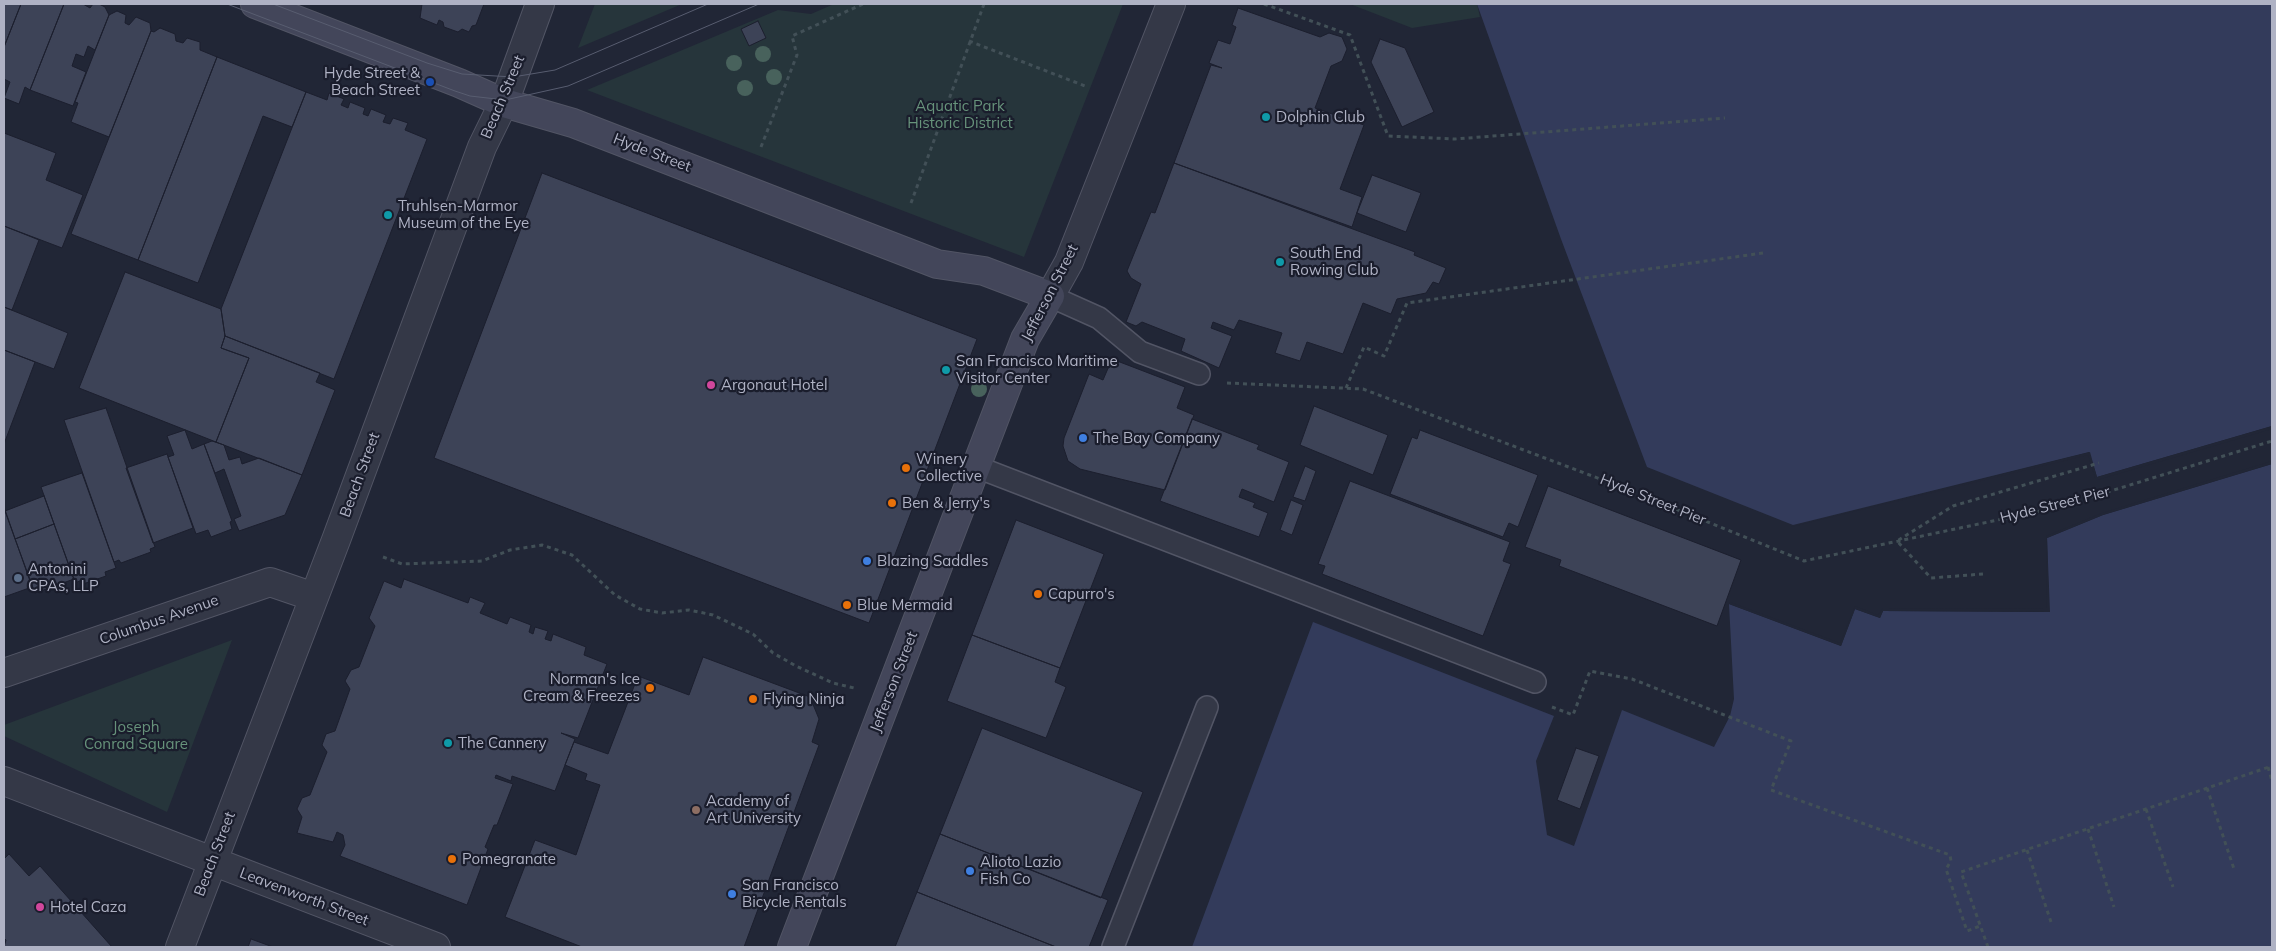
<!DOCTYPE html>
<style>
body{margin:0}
#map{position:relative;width:2276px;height:951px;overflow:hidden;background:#212636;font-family:Mulish,sans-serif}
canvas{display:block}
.frame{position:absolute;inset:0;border:5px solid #afb2c4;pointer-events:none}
</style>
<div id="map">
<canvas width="2276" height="951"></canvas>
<div class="frame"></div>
</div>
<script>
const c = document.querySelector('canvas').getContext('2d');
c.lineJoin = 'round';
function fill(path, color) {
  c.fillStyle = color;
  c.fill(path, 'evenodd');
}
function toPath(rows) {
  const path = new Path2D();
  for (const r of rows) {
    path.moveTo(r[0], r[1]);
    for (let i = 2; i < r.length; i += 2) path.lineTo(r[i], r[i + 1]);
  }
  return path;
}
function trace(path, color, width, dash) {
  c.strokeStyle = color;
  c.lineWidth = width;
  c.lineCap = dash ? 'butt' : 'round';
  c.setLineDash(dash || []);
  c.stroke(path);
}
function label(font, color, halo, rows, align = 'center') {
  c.font = font + ' Mulish,sans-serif';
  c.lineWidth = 4.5;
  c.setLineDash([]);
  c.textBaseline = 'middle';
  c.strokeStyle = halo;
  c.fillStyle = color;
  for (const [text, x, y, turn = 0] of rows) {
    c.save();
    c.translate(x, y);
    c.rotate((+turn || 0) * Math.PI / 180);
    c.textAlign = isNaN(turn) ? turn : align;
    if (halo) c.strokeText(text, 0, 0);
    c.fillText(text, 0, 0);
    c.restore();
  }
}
fill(toPath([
 [595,4,682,4,578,48],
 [834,4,1123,4,1024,257,587,90,778,10,811,14],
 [1350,4,1477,4,1480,17,1412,28],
 [232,640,167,812,4,736,4,725]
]), '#26353b');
fill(toPath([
 [1477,4,2272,4,2272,426,2097,477,2089,452,1793,525,1647,467,1561,239],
 [2272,464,2272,947,1192,947,1313,622,1554,716,1536,761,1547,835,1574,846,1622,710,1714,747,1730,716,1734,699,1729,604,1841,646,1855,609,1880,618,1883,611,2049,612,2047,538,2103,515]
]), '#333b5b');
fill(toPath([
 [2272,426,2272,429,2097,480,2095,478,2088,455,1791,527,2090,452,2097,477],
 [2272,461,2272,464,2103,515,2047,538,2050,612,1883,611,1880,618,1855,609,1841,646,1729,604,1730,602,1840,643,1855,606,1878,615,1883,608,2047,609,2046,536,2102,513]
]), '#212636');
const building = toPath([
 [4,4,21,4,4,47,4,4],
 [21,4,64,4,30,90,25,87,19,104,4,98,10,82,4,79,4,47,21,4],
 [64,4,83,4,90,8,93,4,99,4,105,7,109,15,95,50,88,46,84,57,76,54,72,66,86,72,73,106,30,90,64,4],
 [422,4,484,4,476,25,472,26,469,32,462,29,458,32,444,27,443,22,439,20,437,25,420,18,422,4],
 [1238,8,1320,37,1329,33,1342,37,1347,49,1342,61,1331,66,1315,108,1364,125,1340,189,1362,197,1352,227,1174,163,1211,65,1222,68,1209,63,1218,40,1230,44,1236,27,1232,25,1238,8],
 [117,11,126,15,125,23,129,25,136,17,150,23,151,31,109,137,71,122,78,103,75,102,109,15,117,11],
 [758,21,766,38,749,46,741,29,758,21],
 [160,28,175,34,176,41,183,43,187,38,200,42,200,50,217,57,138,260,71,234,151,31,154,32,160,28],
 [1380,39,1405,48,1434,112,1402,127,1371,62,1380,39],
 [217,57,306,92,292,127,263,116,198,283,138,260,217,57],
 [306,92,327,100,329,93,344,99,341,105,348,108,350,102,365,108,363,114,368,116,371,109,386,115,383,122,390,124,393,118,408,123,405,130,427,139,334,379,225,336,221,309,306,92],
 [4,133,56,153,46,180,83,195,62,248,4,226,4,133],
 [1174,163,1415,252,1414,255,1446,268,1439,284,1433,282,1426,293,1397,299,1391,314,1363,303,1343,354,1307,342,1300,361,1275,353,1282,333,1239,320,1234,330,1213,322,1211,328,1232,336,1219,368,1181,351,1185,339,1142,322,1136,326,1126,322,1141,284,1131,278,1127,271,1151,212,1155,213,1174,163],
 [542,173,977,339,869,623,434,458,542,173],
 [1372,175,1421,193,1406,232,1357,213,1372,175],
 [4,226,39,240,12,310,4,307,4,226],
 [125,272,221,309,225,336,221,348,249,358,216,442,79,388,125,272],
 [4,307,68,333,54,369,4,350,4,307],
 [225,336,320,373,316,382,335,390,302,475,216,442,249,358,221,348,225,336],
 [4,350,35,362,4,444,4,350],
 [1112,359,1185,387,1177,408,1194,415,1165,490,1080,469,1068,461,1063,446,1064,438,1089,374,1103,380,1112,359],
 [1314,406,1388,435,1373,475,1300,445,1314,406],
 [106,408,155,547,150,549,151,552,121,563,119,560,114,562,64,420,106,408],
 [1192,419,1259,445,1257,449,1289,462,1274,502,1242,489,1239,497,1255,503,1253,507,1268,513,1259,537,1160,501,1192,419],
 [185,430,192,449,204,444,232,521,230,522,232,529,211,537,208,530,196,534,168,457,174,455,167,436,185,430],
 [1420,430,1538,475,1518,527,1509,523,1503,537,1390,494,1412,437,1417,439,1420,430],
 [212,441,224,445,229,460,240,457,242,464,259,458,302,475,285,515,239,531,234,519,241,516,224,469,215,473,204,444,212,441],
 [167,454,193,528,153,543,126,468,167,454],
 [1305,466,1316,471,1305,501,1293,497,1305,466],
 [82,473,116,568,105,572,106,576,83,584,82,580,75,583,41,487,82,473],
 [1350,481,1510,542,1503,561,1511,564,1483,636,1322,574,1325,566,1318,564,1350,481],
 [1548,486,1741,560,1717,626,1559,566,1561,560,1525,547,1548,486],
 [44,496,54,524,15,539,5,511,44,496],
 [1291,500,1303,505,1292,535,1280,530,1291,500],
 [4,507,32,587,4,597,4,507],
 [1016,520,1104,554,1060,668,972,635,1016,520],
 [54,524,74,579,35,593,15,539,54,524],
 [404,579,468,603,470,597,485,603,480,613,507,624,510,617,531,625,529,632,533,634,535,627,548,631,545,639,551,641,553,634,586,647,584,655,607,664,578,738,561,733,575,739,555,791,512,776,511,781,496,775,495,778,513,784,497,825,494,825,485,847,488,849,467,905,340,856,345,845,343,835,337,832,333,842,297,833,302,817,297,809,302,798,310,795,327,752,322,745,326,734,335,731,350,689,345,681,351,670,359,667,375,626,369,618,384,581,401,588,404,579],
 [972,635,1060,668,1055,682,1066,687,1046,738,947,701,972,635],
 [703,657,810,697,819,719,812,742,819,745,744,947,582,947,505,917,535,840,576,855,600,785,585,780,587,774,565,765,574,742,608,754,638,676,689,695,703,657],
 [982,728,1143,792,1101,898,940,834,982,728],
 [1576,748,1599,756,1580,809,1557,800,1576,748],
 [940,834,1108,900,1089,947,1056,947,917,892,940,834],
 [9,854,29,876,40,866,112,947,4,947,6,940,4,938,4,859,9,854],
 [917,892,1056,947,895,947,917,892],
 [251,939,273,947,248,947,251,939]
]);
fill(building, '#3d4357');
trace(building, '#1c1f2e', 1);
const lane = toPath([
 [1050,296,1099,318,1140,352,1199,374],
 [977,467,1535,682],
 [1113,947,1207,707]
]);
const street = toPath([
 [1050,296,1069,262,1171,4],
 [4,673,270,582,314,597],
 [4,781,436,947],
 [180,947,336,540,482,147,505,100,540,4]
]);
const secondary = toPath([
 [255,4,459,83,504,103,573,123,937,264,984,271,1050,296,1025,339,792,947]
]);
trace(lane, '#525565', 24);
trace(street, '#525565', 30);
trace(secondary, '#525565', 30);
trace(toPath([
 [1264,4,1350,35,1388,136,1455,139,1725,118],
 [969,41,1085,86],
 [761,147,797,55,792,36,863,4],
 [911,203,984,4],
 [1227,383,1363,389,1616,485,1804,561,2059,507,2272,441],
 [1346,388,1364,347,1384,356,1407,303,1763,253],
 [383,557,402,564,482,561,510,550,542,545,572,555,615,595,640,609,662,613,689,610,713,615,753,634,773,653,796,666,833,683,854,688],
 [1983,574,1931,578,1897,541,1953,506,2099,463],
 [1552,707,1573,715,1590,671,1632,679,1791,741,1771,790,1950,855,1951,861,1946,869,1967,931,1980,926],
 [2268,767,2272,781],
 [2207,788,2234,869],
 [2146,809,2173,887],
 [2088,829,2114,907],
 [2027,850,2051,922],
 [1988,947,1961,872,2272,766]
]), '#425057', 3, [4, 4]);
trace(lane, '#343847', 21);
trace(street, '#343847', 28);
trace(secondary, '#43465a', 28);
trace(toPath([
 [227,4,455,91,470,96,505,100,568,86,759,4],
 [273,4,427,63,462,74,513,77,555,70,708,4]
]), '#585d70', 1);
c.fillStyle = '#48625c';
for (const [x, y] of [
 [763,54],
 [734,63],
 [774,77],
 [745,88],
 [979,389]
]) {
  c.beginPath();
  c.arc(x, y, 8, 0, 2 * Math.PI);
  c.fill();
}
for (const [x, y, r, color] of [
 [430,82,5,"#1a4fb4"],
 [1266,117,5,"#0f9aa8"],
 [388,215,5,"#0f9aa8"],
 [1280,262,5,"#0f9aa8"],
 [946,370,5,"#0f9aa8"],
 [711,385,5,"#d1479c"],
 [1083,438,5,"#3f7fe0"],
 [906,468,5,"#e8710a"],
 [892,503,5,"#e8710a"],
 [867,561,5,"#3f7fe0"],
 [18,578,5,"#5c6f8a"],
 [1038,594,5,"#e8710a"],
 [847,605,5,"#e8710a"],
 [650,688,5,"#e8710a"],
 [753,699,5,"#e8710a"],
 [448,743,5,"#0f9aa8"],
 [696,810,5,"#8d6e63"],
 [452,859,5,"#e8710a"],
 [970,871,5,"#3f7fe0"],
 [732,894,5,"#3f7fe0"],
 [40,907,5,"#d1479c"]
]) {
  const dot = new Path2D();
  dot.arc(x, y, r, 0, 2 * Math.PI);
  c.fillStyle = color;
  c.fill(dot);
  trace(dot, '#1a1d2c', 2);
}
label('15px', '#afb2c4', '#1a1d2c', [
 ["Hyde Street &",420,73,"right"],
 ["Beach Street",420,90,"right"],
 ["Dolphin Club",1276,117],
 ["Truhlsen-Marmor",398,206],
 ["Museum of the Eye",398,223],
 ["South End",1290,253],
 ["Rowing Club",1290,270],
 ["San Francisco Maritime",956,361],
 ["Visitor Center",956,378],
 ["Argonaut Hotel",721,385],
 ["The Bay Company",1093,438],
 ["Winery",916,459],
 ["Collective",916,476],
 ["Ben & Jerry's",902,503],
 ["Blazing Saddles",877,561],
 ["Antonini",28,569],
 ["CPAs, LLP",28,586],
 ["Capurro's",1048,594],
 ["Blue Mermaid",857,605],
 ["Norman's Ice",640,679,"right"],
 ["Cream & Freezes",640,696,"right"],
 ["Flying Ninja",763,699],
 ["The Cannery",458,743],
 ["Academy of",706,801],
 ["Art University",706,818],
 ["Pomegranate",462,859],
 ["Alioto Lazio",980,862],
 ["Fish Co",980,879],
 ["San Francisco",742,885],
 ["Bicycle Rentals",742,902],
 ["Hotel Caza",50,907]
], 'left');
label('15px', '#afb2c4', '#1a1d2c', [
 ["Beach Street",503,97,-67],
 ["Hyde Street",652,153,21],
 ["Jefferson Street",1050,293,-63],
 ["Beach Street",360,475,-70],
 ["Hyde Street Pier",1653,500,22],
 ["Hyde Street Pier",2055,505,-14],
 ["Columbus Avenue",159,620,-19],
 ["Jefferson Street",894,682,-69],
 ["Beach Street",215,854,-69],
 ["Leavenworth Street",304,897,21]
]);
label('15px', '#67937b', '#1a1d2c', [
 ["Aquatic Park",960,106],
 ["Historic District",960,123],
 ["Joseph",136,727],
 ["Conrad Square",136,744]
]);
</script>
